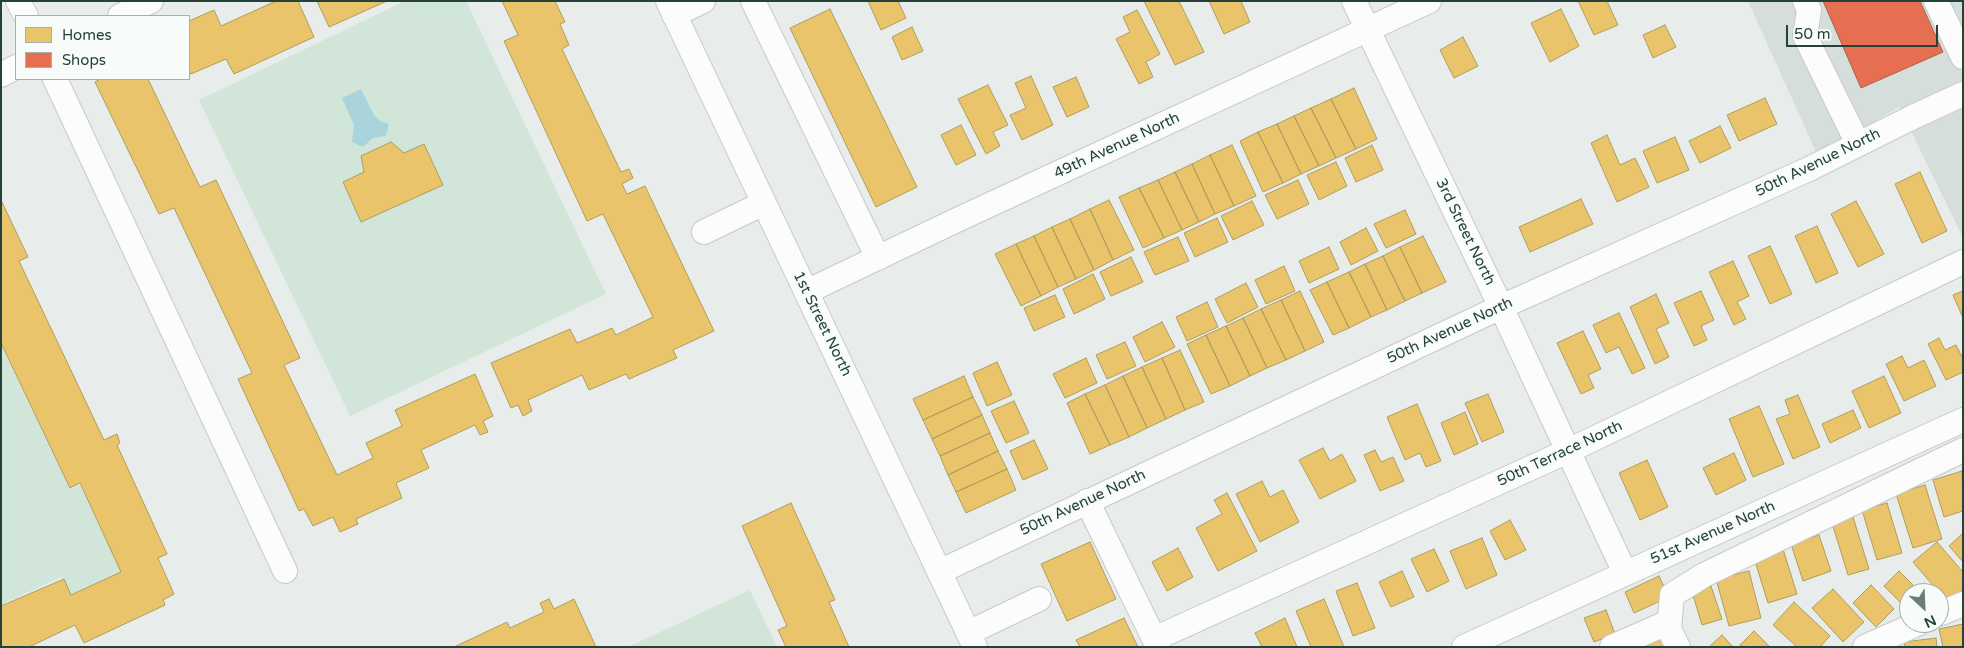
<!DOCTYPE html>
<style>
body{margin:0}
#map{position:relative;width:1964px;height:648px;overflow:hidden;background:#e8edeb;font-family:"Varela Round",sans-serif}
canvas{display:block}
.frame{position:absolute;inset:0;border:2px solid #24423a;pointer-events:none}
.legend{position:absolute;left:15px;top:15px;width:175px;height:65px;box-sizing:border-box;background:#f7fbf9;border:1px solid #a3b1ad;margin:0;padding:6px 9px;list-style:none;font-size:15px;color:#24423a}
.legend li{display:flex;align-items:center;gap:10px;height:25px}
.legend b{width:25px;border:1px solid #a3b1ad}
.north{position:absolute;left:1899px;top:583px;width:50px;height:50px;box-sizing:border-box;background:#f7fbf9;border:1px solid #a3b1ad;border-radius:50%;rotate:155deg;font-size:14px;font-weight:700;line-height:20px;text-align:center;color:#24423a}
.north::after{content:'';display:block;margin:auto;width:18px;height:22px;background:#697e78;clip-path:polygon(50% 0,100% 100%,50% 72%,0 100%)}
.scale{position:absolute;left:1786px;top:25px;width:152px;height:22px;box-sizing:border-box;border:2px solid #24423a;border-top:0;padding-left:6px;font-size:15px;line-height:18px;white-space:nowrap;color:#24423a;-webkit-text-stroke:4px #f7fbf9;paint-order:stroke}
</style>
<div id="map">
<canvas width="1964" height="648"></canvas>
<div class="frame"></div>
<ul class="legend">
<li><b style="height:14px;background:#e9c46a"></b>Homes</li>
<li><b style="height:14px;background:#e76f51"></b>Shops</li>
</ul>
<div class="north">N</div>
<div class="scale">50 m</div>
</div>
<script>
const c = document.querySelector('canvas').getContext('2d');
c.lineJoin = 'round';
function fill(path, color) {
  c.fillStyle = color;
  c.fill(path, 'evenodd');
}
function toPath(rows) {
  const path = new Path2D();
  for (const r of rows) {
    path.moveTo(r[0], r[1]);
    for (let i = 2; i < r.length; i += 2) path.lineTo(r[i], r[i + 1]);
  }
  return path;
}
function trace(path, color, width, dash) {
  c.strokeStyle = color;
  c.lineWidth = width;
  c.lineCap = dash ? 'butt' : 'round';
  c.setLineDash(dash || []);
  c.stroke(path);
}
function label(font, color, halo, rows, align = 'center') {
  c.font = font + ' "Varela Round",sans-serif';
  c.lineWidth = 5;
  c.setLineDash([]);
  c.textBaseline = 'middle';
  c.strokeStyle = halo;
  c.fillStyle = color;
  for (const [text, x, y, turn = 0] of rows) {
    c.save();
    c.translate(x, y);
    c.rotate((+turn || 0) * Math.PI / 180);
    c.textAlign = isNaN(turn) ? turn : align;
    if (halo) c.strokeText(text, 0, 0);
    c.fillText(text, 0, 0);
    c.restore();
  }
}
fill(toPath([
 [1748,1,1963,1,1963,81,1901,110,1899,107,1858,131,1816,152],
 [1963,107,1963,238,1911,131]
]), '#d6dedb');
fill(toPath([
 [405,1,466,1,606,294,350,416,199,100],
 [1,345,70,489,80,485,122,572,71,597,61,577,1,605],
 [750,590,777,647,628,647]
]), '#d1e6d8');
fill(toPath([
 [361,89,374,115,380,121,389,124,386,136,373,138,363,147,352,142,354,125,342,98]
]), '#a9d4db');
const homes = toPath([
 [276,1,298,1,314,37,234,74,226,59,191,74,189,71,189,21,214,10,221,26,276,1],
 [317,1,387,1,329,27,317,1],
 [502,1,555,1,565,22,560,24,569,45,562,49,621,172,629,169,633,178,622,184,627,194,645,186,714,331,673,350,677,358,629,379,626,374,589,390,582,375,528,400,532,411,523,416,518,405,511,408,491,363,570,329,577,343,612,328,616,335,653,317,603,214,587,221,504,41,518,35,502,1],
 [868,1,898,1,906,18,881,30,868,1],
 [1144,1,1179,1,1204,52,1175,65,1144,1],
 [1209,1,1241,1,1250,22,1224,34,1209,1],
 [1578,1,1607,1,1618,25,1594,35,1578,1],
 [830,9,917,187,876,207,790,28,830,9],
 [1561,9,1579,46,1550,62,1531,23,1561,9],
 [1137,10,1160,54,1146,62,1153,77,1139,84,1116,39,1130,32,1123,17,1137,10],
 [1665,25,1676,47,1653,58,1643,35,1665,25],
 [912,27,923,51,902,60,892,37,912,27],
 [1463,37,1478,66,1454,78,1440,50,1463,37],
 [1031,76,1053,125,1022,140,1010,115,1026,108,1015,83,1031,76],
 [1076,77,1089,107,1067,117,1053,87,1076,77],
 [100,79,148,79,200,187,216,180,300,358,284,365,337,475,373,458,366,443,402,426,395,410,475,374,493,416,483,421,488,432,480,435,475,425,421,450,429,468,396,483,402,498,356,519,358,524,340,532,333,517,313,526,304,509,299,511,238,379,252,373,174,208,159,214,95,82,100,79],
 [988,85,1008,125,993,132,1000,146,986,154,958,99,988,85],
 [1354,88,1377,139,1356,149,1331,99,1354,88],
 [1765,98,1777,124,1739,141,1727,115,1765,98],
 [1331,99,1356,149,1336,158,1311,108,1331,99],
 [1311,108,1336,158,1319,166,1294,116,1311,108],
 [1294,116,1319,166,1301,174,1277,124,1294,116],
 [1277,124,1301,174,1283,183,1258,132,1277,124],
 [961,125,976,155,956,165,941,135,961,125],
 [1720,126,1731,148,1700,163,1689,141,1720,126],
 [1258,132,1283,183,1263,192,1240,141,1258,132],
 [1607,135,1620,165,1635,158,1649,187,1617,202,1591,143,1607,135],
 [1675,137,1689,170,1657,183,1643,151,1675,137],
 [391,142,404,153,424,144,443,185,361,222,343,182,364,172,361,156,391,142],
 [1232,145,1256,196,1234,206,1210,155,1232,145],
 [1372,145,1383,170,1356,182,1345,158,1372,145],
 [1210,155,1234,206,1215,214,1192,164,1210,155],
 [1336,162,1347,186,1319,200,1307,175,1336,162],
 [1192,164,1215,214,1199,222,1175,172,1192,164],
 [1175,172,1199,222,1182,230,1158,180,1175,172],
 [1920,172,1947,231,1922,243,1895,184,1920,172],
 [1158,180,1182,230,1164,238,1139,188,1158,180],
 [1298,180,1309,204,1277,219,1265,195,1298,180],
 [1139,188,1164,238,1143,248,1119,197,1139,188],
 [1581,199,1593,224,1530,252,1519,227,1581,199],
 [1,200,28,257,19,261,104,440,117,434,120,443,117,445,167,554,158,558,174,594,163,600,165,605,84,643,75,625,29,647,1,647,1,606,64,579,71,595,121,572,80,483,70,488,1,343,1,200],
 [1109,200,1134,250,1113,260,1090,209,1109,200],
 [1252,201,1264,225,1233,240,1221,216,1252,201],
 [1856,201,1884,254,1858,267,1831,214,1856,201],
 [1090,209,1113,260,1094,270,1070,219,1090,209],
 [1405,210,1416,234,1386,248,1374,224,1405,210],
 [1217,218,1228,242,1195,257,1184,233,1217,218],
 [1070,219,1094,270,1076,279,1052,227,1070,219],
 [1817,226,1838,273,1816,283,1795,236,1817,226],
 [1052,227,1076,279,1058,287,1034,236,1052,227],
 [1366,228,1378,251,1351,265,1340,242,1366,228],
 [1034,236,1058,287,1041,296,1016,244,1034,236],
 [1423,236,1446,282,1422,293,1400,247,1423,236],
 [1178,237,1189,261,1155,275,1144,252,1178,237],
 [1016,244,1041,296,1021,306,995,254,1016,244],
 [1770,246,1792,294,1770,304,1748,256,1770,246],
 [1329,247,1339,269,1309,283,1299,261,1329,247],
 [1400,247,1422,293,1405,301,1383,256,1400,247],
 [1383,256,1405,301,1387,310,1365,264,1383,256],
 [1131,257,1143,282,1111,296,1100,272,1131,257],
 [1733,261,1749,296,1737,302,1746,319,1734,325,1709,272,1733,261],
 [1365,264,1387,310,1371,317,1349,272,1365,264],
 [1284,266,1295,291,1266,304,1255,280,1284,266],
 [1349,272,1371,317,1349,328,1327,282,1349,272],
 [1093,274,1105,299,1074,314,1063,289,1093,274],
 [1327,282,1349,328,1333,335,1310,290,1327,282],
 [1246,283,1258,307,1227,323,1215,299,1246,283],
 [1300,291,1324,342,1305,351,1281,300,1300,291],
 [1701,291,1714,320,1701,326,1707,340,1694,346,1674,303,1701,291],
 [1963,291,1963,318,1953,295,1963,291],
 [1656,294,1669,323,1656,329,1669,357,1655,364,1630,307,1656,294],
 [1055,295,1065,317,1034,331,1024,308,1055,295],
 [1281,300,1305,351,1286,360,1261,309,1281,300],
 [1207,302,1218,327,1187,341,1176,317,1207,302],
 [1261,309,1286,360,1267,368,1243,318,1261,309],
 [1619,313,1645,368,1632,374,1619,347,1606,353,1593,325,1619,313],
 [1243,318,1267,368,1250,376,1226,326,1243,318],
 [1162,322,1175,347,1145,362,1133,337,1162,322],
 [1226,326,1250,376,1230,386,1206,335,1226,326],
 [1583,331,1601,369,1588,375,1594,388,1581,394,1557,343,1583,331],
 [1206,335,1230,386,1211,394,1187,344,1206,335],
 [1939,338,1945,350,1956,345,1963,359,1963,372,1946,380,1928,344,1939,338],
 [1125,342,1136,366,1107,379,1096,355,1125,342],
 [1180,350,1204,402,1185,410,1162,358,1180,350],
 [1902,356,1908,368,1924,360,1936,386,1904,401,1886,364,1902,356],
 [1086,358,1097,383,1065,398,1053,374,1086,358],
 [1162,358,1185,410,1166,419,1142,367,1162,358],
 [997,362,1012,395,987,406,973,373,997,362],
 [1142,367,1166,419,1147,428,1123,376,1142,367],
 [964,376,973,397,923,420,913,399,964,376],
 [1123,376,1147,428,1129,437,1105,385,1123,376],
 [1884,376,1901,413,1869,428,1852,391,1884,376],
 [1105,385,1129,437,1110,445,1085,394,1105,385],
 [1085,394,1110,445,1090,454,1067,403,1085,394],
 [1488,394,1504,432,1482,442,1465,403,1488,394],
 [1798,395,1820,447,1793,459,1776,419,1790,414,1785,400,1798,395],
 [973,397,982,415,932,439,923,420,973,397],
 [1014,401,1029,433,1006,443,991,411,1014,401],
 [1417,404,1441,461,1426,467,1420,453,1405,460,1387,417,1417,404],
 [1759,406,1784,464,1753,477,1729,419,1759,406],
 [1853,410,1861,428,1830,443,1822,424,1853,410],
 [1465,412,1478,444,1454,455,1441,423,1465,412],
 [982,415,990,433,940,456,932,439,982,415],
 [990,433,998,451,948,475,940,456,990,433],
 [1034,440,1048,469,1023,480,1010,451,1034,440],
 [1323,448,1330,461,1342,454,1356,481,1320,499,1299,460,1323,448],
 [1375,450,1381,462,1393,457,1404,481,1380,491,1364,455,1375,450],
 [998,451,1007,469,956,492,948,475,998,451],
 [1734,453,1746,480,1716,495,1703,468,1734,453],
 [1647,460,1668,507,1640,520,1619,473,1647,460],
 [1007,469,1016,490,966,513,956,492,1007,469],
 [1962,471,1963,511,1944,517,1933,480,1962,471],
 [1262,481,1270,497,1283,490,1299,522,1260,542,1236,494,1262,481],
 [1925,485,1942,539,1913,548,1896,494,1925,485],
 [1227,493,1257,551,1218,571,1196,528,1222,514,1214,500,1227,493],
 [791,503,835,600,829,602,849,647,786,647,778,630,787,626,742,526,791,503],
 [1887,503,1902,553,1877,560,1862,510,1887,503],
 [1853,517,1869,569,1848,575,1832,523,1853,517],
 [1510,520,1526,550,1505,560,1490,531,1510,520],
 [1963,533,1963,562,1949,546,1963,533],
 [1819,535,1831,571,1803,581,1791,544,1819,535],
 [1482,538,1497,575,1466,589,1450,551,1482,538],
 [1090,542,1116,599,1067,621,1041,564,1090,542],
 [1937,542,1963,572,1963,589,1947,602,1913,562,1937,542],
 [1178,548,1193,577,1167,591,1152,562,1178,548],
 [1434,549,1449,581,1427,592,1411,559,1434,549],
 [1783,549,1797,594,1768,603,1754,558,1783,549],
 [1402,571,1414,597,1391,607,1379,582,1402,571],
 [1749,571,1761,618,1729,626,1716,579,1749,571],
 [1899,571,1921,593,1909,593,1909,611,1884,586,1899,571],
 [1659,576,1669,597,1634,613,1625,592,1659,576],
 [1357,583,1375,628,1353,636,1336,591,1357,583],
 [1871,585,1894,609,1876,627,1853,603,1871,585],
 [1711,586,1722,619,1702,625,1692,592,1711,586],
 [1833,589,1864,622,1843,642,1812,608,1833,589],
 [549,599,554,609,574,599,596,647,454,647,507,622,510,628,544,612,540,603,549,599],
 [1324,599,1344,647,1311,647,1296,611,1324,599],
 [1794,602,1830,636,1820,647,1797,647,1773,625,1794,602],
 [1606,610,1615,634,1594,642,1584,618,1606,610],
 [1124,618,1138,647,1080,647,1076,640,1124,618],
 [1285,618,1297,647,1262,647,1255,633,1285,618],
 [1963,624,1963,647,1943,647,1939,629,1963,624],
 [1754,631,1770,647,1741,647,1740,645,1754,631],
 [1660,633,1666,647,1645,647,1642,642,1660,633],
 [1722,635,1733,647,1709,647,1722,635],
 [1936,638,1937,647,1905,647,1904,642,1936,638]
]);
fill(homes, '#e9c46a');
trace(homes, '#ae9d5c', 1);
const shops = toPath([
 [1823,1,1920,1,1943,52,1861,88,1823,1]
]);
fill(shops, '#e76f51');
trace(shops, '#ac624a', 1);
const minor = toPath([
 [18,1,26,16],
 [668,1,975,647],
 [753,1,878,258],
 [1354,1,1501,307,1625,573],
 [1805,1,1809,10,1805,36,1858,144],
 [1936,1,1963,57],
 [674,15,703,1],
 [120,16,151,1],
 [1,75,16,67],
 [55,79,285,571],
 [704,232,764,203],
 [806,292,957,220,1429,1],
 [1087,501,1158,647],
 [939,572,1501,307,1809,169,1913,117,1963,94],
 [1939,614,1963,604],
 [968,633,1039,599],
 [1154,639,1568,451,1963,262],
 [1464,647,1963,420],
 [1612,647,1669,622],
 [1678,647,1669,629,1672,595,1704,575,1963,450],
 [1865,647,1919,623]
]);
trace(minor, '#c5cac8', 26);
trace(minor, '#fcfcfc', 24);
label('15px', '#24423a', '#f7fbf9', [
 ["49th Avenue North",1117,146,-25],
 ["50th Avenue North",1818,163,-26],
 ["3rd Street North",1465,232,64],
 ["1st Street North",822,324,64],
 ["50th Avenue North",1450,331,-25],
 ["50th Terrace North",1560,454,-25],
 ["50th Avenue North",1083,503,-25],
 ["51st Avenue North",1713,533,-24]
]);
</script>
